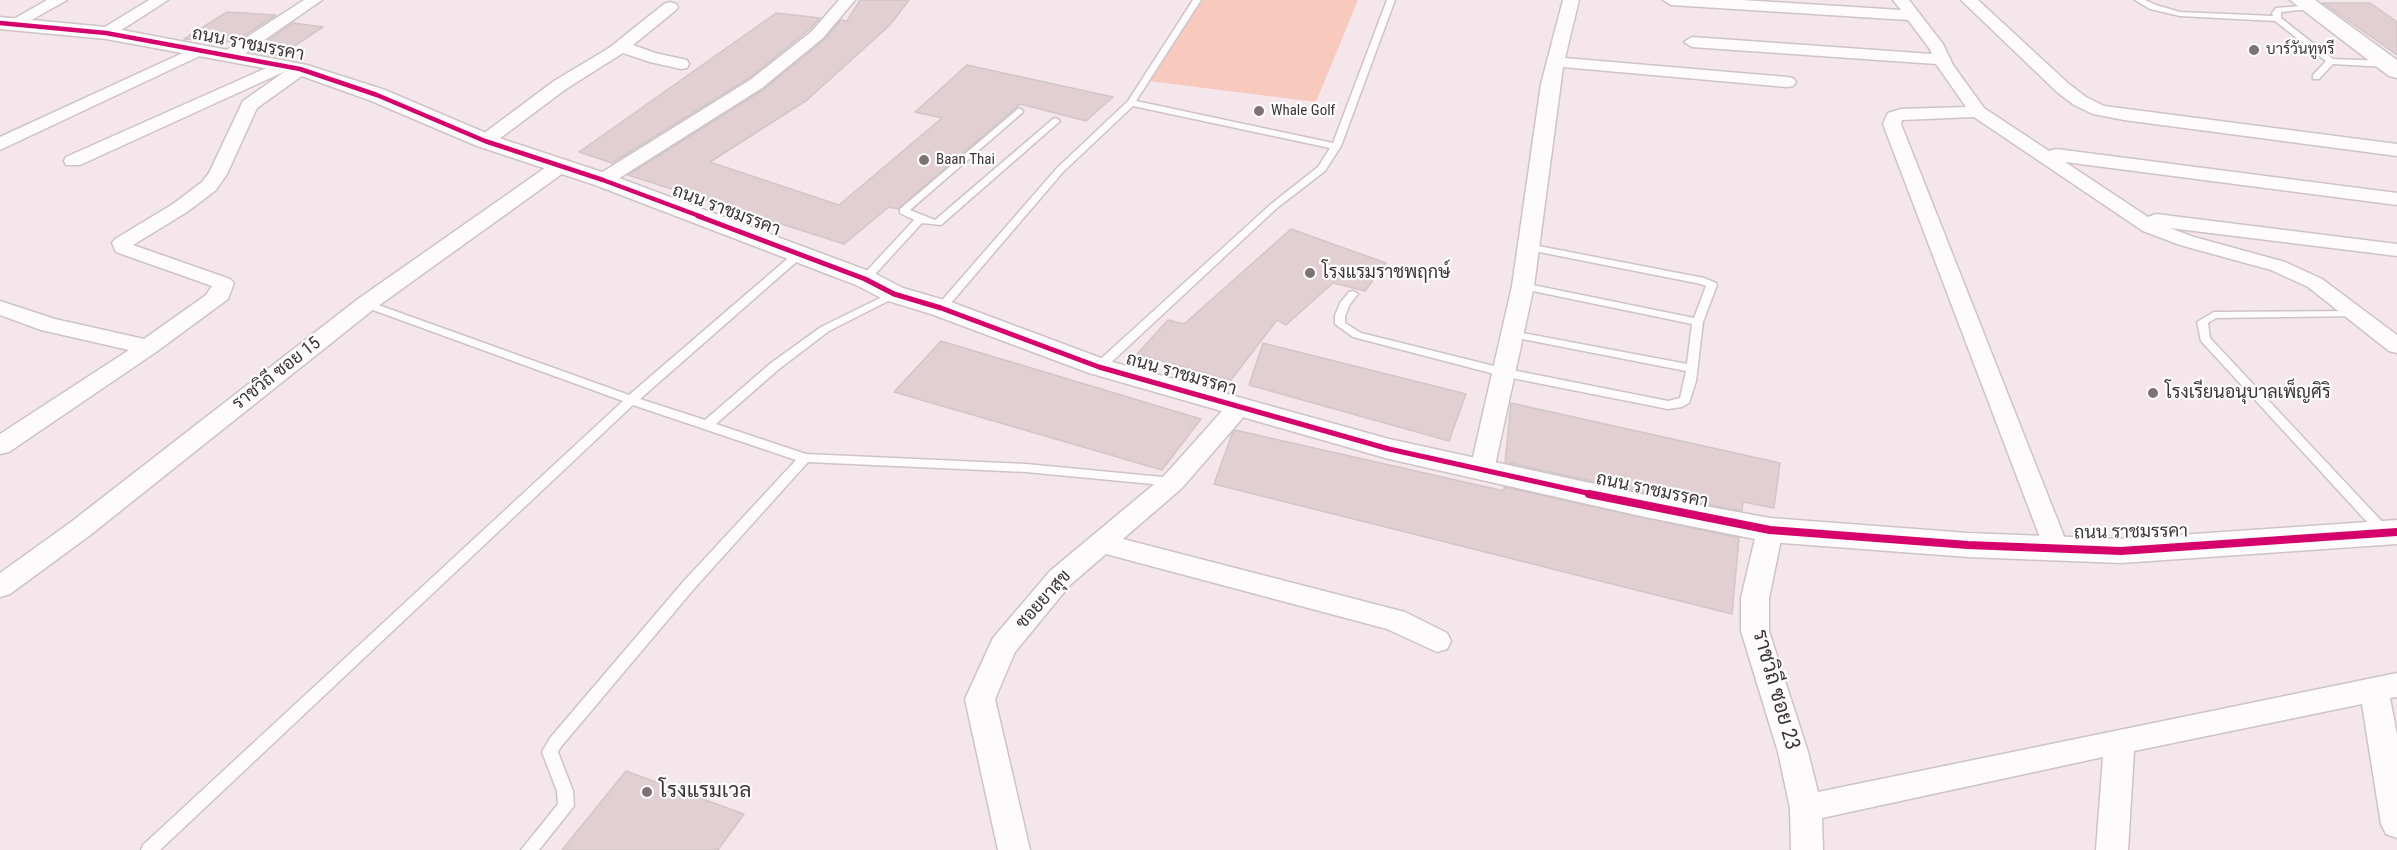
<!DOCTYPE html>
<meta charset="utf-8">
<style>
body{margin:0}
canvas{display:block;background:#f5e6eb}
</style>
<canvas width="2397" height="850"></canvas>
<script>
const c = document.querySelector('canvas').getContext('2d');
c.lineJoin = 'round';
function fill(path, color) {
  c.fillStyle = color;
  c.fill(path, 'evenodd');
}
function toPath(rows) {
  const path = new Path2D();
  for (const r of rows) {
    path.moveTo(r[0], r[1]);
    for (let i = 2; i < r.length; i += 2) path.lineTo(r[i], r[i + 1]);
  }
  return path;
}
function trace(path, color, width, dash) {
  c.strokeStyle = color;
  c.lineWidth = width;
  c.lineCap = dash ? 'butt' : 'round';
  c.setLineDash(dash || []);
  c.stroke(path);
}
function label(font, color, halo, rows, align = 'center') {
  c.font = font + ' "Roboto Condensed",Sarabun,sans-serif';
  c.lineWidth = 4.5;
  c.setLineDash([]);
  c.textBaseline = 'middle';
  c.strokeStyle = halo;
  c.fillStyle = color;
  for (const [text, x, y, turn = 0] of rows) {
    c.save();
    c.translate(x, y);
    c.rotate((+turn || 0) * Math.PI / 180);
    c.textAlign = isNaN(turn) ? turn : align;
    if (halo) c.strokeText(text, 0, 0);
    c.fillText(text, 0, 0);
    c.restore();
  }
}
fill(toPath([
 [1201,0,1358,0,1316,102,1149,81]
]), '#f8cabe');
const building = toPath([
 [860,0,909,0,890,25,807,100,710,162,839,205,942,118,915,112,967,65,1113,97,1086,121,1020,104,898,209,889,207,844,244,628,175,763,90,824,40,841,20,847,21,860,0],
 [2323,3,2370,3,2397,22,2397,55,2323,3],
 [227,12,276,15,234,42,184,39,227,12],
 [776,13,820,18,809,30,749,78,612,163,579,152,776,13],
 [293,23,323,27,279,56,251,52,293,23],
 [1291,229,1386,263,1365,291,1333,283,1286,325,1277,320,1231,380,1137,354,1168,320,1184,324,1291,229],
 [941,341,1018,364,1201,419,1162,470,894,392,941,341],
 [1263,343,1466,394,1449,441,1249,385,1263,343],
 [1511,403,1780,463,1774,508,1743,502,1742,511,1645,493,1505,462,1511,403],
 [1235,430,1504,491,1504,487,1739,538,1732,614,1214,484,1232,434,1235,430],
 [626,771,744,814,718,850,562,850,626,771]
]);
fill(building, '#e2cfd2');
trace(building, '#d2c6c8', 1.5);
const service = toPath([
 [1193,0,1201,0,1136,101,1333,143,1387,0,1395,0,1341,146,1325,171,1277,208,1103,370,1095,370,1093,367,1095,364,1271,204,1318,167,1330,148,1133,106,1063,172,945,310,937,310,936,308,937,306,1057,168,1128,101,1193,0],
 [2135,0,2145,0,2156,5,2180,12,2273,16,2272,13,2276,8,2313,5,2314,7,2310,9,2281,12,2281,18,2333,59,2386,61,2390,64,2386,67,2333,64,2319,79,2313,79,2313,75,2326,61,2275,21,2180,16,2150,9,2135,0],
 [1019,108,1023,111,1022,113,910,210,935,220,1053,119,1056,118,1060,121,941,225,922,223,869,281,861,281,860,279,861,277,914,220,900,213,900,209,1019,108],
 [1528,244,1704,278,1716,283,1717,285,1703,322,1696,381,1689,403,1682,407,1668,409,1502,376,1353,337,1335,324,1335,316,1340,303,1349,292,1353,291,1358,294,1350,304,1345,316,1345,323,1361,333,1502,368,1668,401,1680,398,1686,371,1512,337,1506,334,1512,331,1687,364,1692,324,1523,289,1518,286,1523,283,1694,318,1706,286,1701,284,1524,249,1524,245,1528,244],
 [798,252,802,253,803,255,802,257,640,399,705,420,771,363,821,327,894,291,899,294,898,296,829,331,779,369,716,424,806,454,1026,464,1173,478,1179,482,1177,485,1173,486,1026,472,808,462,693,590,560,748,558,752,573,791,574,806,539,850,521,850,558,804,557,791,542,752,550,738,683,582,796,460,633,405,160,850,141,850,143,845,623,401,362,306,361,304,362,302,370,302,629,395,794,253,798,252],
 [2355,311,2360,314,2359,316,2216,318,2208,323,2210,338,2389,529,2391,532,2389,535,2384,537,2379,535,2201,341,2197,322,2214,312,2355,311]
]);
const minor = toPath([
 [47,0,67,0,19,27,7,27,5,24,47,0],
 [149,0,168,0,112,36,100,36,98,33,100,30,149,0],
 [304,0,322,0,237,59,225,59,223,55,225,51,304,0],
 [839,0,855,0,823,38,762,88,610,184,596,184,593,180,596,176,750,80,811,32,839,0],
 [1563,0,1579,0,1565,58,1787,77,1793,78,1796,82,1793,86,1787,87,1563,67,1534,286,1494,470,1491,476,1482,479,1473,476,1470,470,1512,286,1541,84,1563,0],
 [1663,0,1742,0,1901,10,1893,0,1909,0,1943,44,1953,65,1984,108,2049,151,2056,149,2397,193,2397,205,2065,162,2148,217,2156,214,2397,244,2397,256,2170,228,2194,237,2285,262,2322,279,2397,335,2397,353,2389,351,2308,287,2271,270,2180,245,2143,231,1974,117,1902,120,1901,124,2069,549,2065,556,2056,559,2047,556,1883,124,1888,113,1901,109,1966,107,1936,64,1692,47,1684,42,1692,37,1932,54,1929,48,1908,20,1671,5,1663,0],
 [1961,0,1978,0,2069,84,2086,97,2104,106,2397,144,2397,156,2124,120,2093,114,2074,105,2057,92,1961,0],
 [670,2,676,4,678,7,676,10,633,45,655,53,687,60,689,64,687,68,681,69,650,62,623,53,566,89,491,145,479,145,476,141,479,137,554,81,609,48,664,4,670,2],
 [200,45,206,47,208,50,206,53,0,150,0,137,200,45],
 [282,61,290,66,288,70,80,165,66,165,64,161,66,157,282,61],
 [300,64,308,69,306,73,257,108,227,174,216,190,187,212,133,245,230,279,234,283,228,299,156,352,9,452,0,454,0,434,129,350,41,330,0,315,0,301,55,319,144,339,206,295,212,286,116,252,112,243,115,239,173,204,202,182,209,173,243,101,294,65,300,64],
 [559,161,566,163,568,167,566,171,374,309,89,536,10,594,0,597,0,573,71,522,358,299,552,163,559,161],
 [1239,399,1247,401,1251,407,1247,413,1182,488,1123,539,1405,612,1447,633,1451,641,1447,649,1437,652,1387,629,1106,554,1070,585,1015,652,995,699,1030,850,998,850,965,699,993,638,1050,571,1164,476,1231,401,1239,399],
 [1770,520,1779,523,1783,530,1769,598,1769,631,1808,752,1818,792,2397,673,2397,697,2390,698,2397,735,2397,838,2386,834,2381,824,2362,704,2134,751,2128,850,2096,850,2103,757,1822,818,1823,850,1791,850,1790,808,1778,752,1741,631,1741,598,1757,530,1761,523,1770,520]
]);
const tertiary = toPath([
 [0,17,106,27,307,65,385,90,493,136,611,175,874,273,903,288,951,302,1109,361,1389,439,1645,495,1770,518,1968,533,2121,539,2397,520,2397,544,2121,563,1968,557,1770,542,1645,517,1389,459,1089,373,931,314,885,300,856,285,595,185,477,146,369,100,296,74,106,39,0,29,0,17]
]);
const secondary = toPath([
 [2290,0,2315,0,2397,60,2397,78,2389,76,2290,0]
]);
trace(service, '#cec3c7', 3);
trace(minor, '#cec3c7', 3);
trace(tertiary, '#cec3c7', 3);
trace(secondary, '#cec3c7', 3);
fill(service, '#fefbfc');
fill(minor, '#fefbfc');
fill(tertiary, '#fefbfc');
fill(secondary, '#fefbfc');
trace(toPath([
 [0,23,106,33,300,69,377,95,485,141,603,180,702,217]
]), '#d6006c', 4.5);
trace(toPath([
 [698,216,865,279,894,294,941,308,1099,367,1389,449,1596,495]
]), '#d6006c', 5);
trace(toPath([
 [1589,494,1770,530,1968,545,2121,551,2397,532]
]), '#d6006c', 8);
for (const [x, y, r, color] of [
 [2254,50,6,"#7e7277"],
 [1259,111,6,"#7e7277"],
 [924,160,6,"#7e7277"],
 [1310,273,6,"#7e7277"],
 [2153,393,6,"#7e7277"],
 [647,792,6,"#7e7277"]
]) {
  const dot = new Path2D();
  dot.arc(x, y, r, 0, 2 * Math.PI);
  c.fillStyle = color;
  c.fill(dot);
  trace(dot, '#fff', 2);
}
label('15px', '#3e3438', '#fff', [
 ["บาร์วันทูทรี",2266,50],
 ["Whale Golf",1271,111],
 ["Baan Thai",936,160]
], 'left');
label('18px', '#3e3438', '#fff', [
 ["ถนน ราชมรรคา",248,45,11],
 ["ถนน ราชมรรคา",726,211,21],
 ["ราชวิถี ซอย 15",277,374,-38],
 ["ถนน ราชมรรคา",1181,375,16],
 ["ถนน ราชมรรคา",1652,491,12],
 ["ถนน ราชมรรคา",2131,533,-1],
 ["ซอยยาสุข",1044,600,-48]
]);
label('18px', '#3e3438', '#fff', [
 ["โรงแรมราชพฤกษ์",1322,273],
 ["โรงเรียนอนุบาลเพ็ญศิริ",2165,393]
], 'left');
label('21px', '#3e3438', '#fff', [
 ["ราชวิถี ซอย 23",1775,690,74]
]);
label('21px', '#3e3438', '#fff', [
 ["โรงแรมเวล",659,792]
], 'left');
</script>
